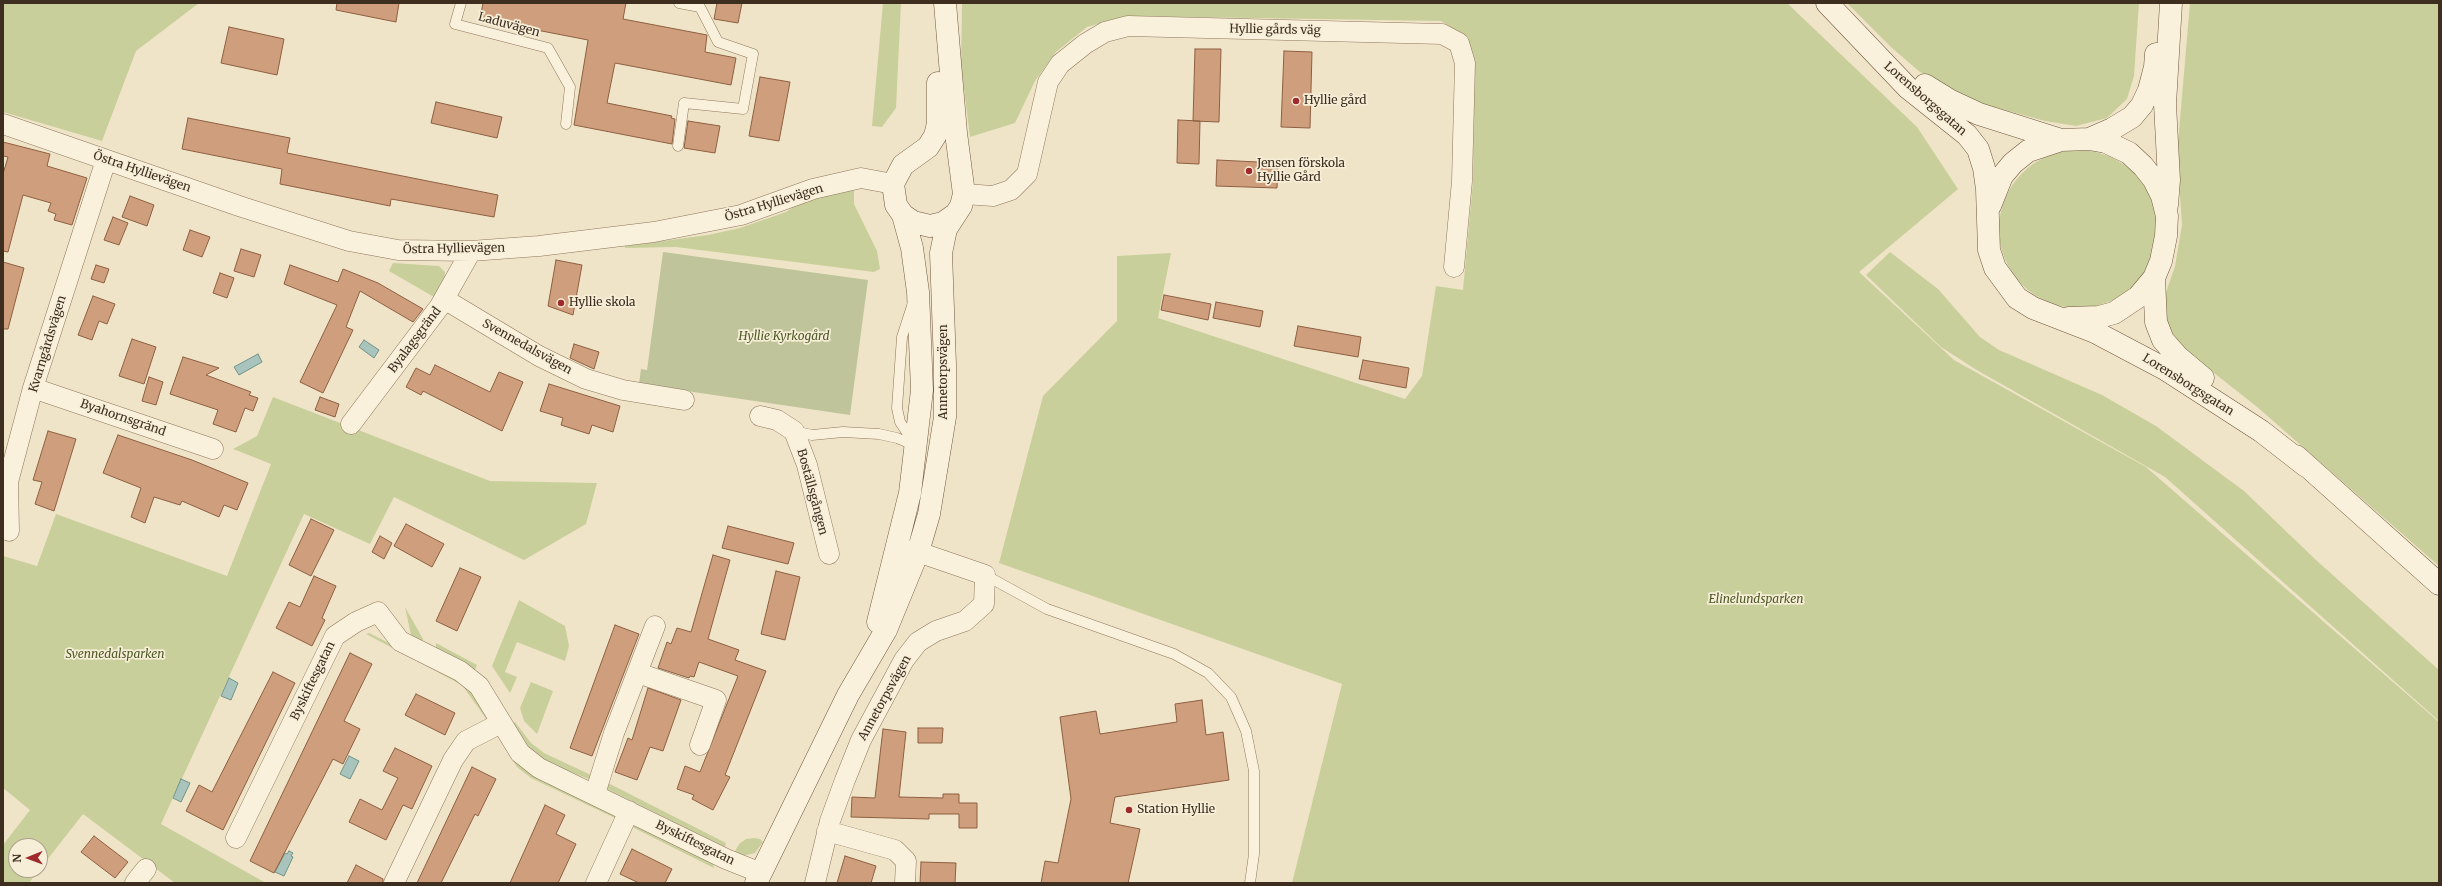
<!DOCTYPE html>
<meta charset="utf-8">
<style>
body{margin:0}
#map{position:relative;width:2442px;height:886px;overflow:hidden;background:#f0e4c8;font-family:Merriweather,serif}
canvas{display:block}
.frame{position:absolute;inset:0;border:4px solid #3d2e20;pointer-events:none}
.north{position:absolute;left:8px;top:838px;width:40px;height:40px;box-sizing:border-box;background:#f7eed8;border:1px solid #ada18e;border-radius:50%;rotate:269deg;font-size:11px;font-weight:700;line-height:16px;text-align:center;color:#3d2e20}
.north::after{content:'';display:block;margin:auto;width:14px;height:18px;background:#9e2a2b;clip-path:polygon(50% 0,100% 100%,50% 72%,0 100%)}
</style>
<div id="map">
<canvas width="2442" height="886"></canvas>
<div class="frame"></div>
<div class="north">N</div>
</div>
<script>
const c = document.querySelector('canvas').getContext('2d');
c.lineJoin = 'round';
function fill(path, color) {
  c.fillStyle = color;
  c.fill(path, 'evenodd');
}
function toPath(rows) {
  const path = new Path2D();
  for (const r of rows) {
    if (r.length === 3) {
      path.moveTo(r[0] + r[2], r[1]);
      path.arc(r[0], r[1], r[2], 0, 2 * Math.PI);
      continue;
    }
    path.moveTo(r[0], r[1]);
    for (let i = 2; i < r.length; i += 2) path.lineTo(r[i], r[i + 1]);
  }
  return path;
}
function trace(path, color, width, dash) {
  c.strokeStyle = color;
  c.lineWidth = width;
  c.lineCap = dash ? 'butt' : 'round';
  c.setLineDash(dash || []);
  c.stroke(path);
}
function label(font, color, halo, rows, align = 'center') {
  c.font = font + ' Merriweather,serif';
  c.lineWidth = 3.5;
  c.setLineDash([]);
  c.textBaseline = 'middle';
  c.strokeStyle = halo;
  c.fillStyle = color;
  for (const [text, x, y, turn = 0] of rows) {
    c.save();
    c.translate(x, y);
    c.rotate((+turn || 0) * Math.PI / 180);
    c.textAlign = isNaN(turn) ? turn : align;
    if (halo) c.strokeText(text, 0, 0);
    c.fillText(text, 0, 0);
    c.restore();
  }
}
fill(toPath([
 [3,3,199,3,136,51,102,141,3,112],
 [883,3,901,3,896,108,882,127,872,126],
 [962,3,1787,3,1917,127,1958,189,1859,272,1954,360,2146,467,2439,722,2439,883,1292,883,1342,684,999,563,1043,396,1117,321,1117,256,1171,253,1158,318,1405,399,1422,376,1436,286,1463,290,1473,181,1474,56,1465,37,1441,21,1125,16,1087,27,1056,52,1035,81,1015,123,970,137,961,65],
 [1847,3,2139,3,2134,76,2127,99,2107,118,2076,126,2045,121,1979,103,1920,72,1892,48],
 [2190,3,2439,3,2439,566,2256,406,2200,362,2179,343,2170,329,2165,314,2164,298,2175,266,2182,225,2177,154],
 [2078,229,79],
 [854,190,854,204,877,251,880,269,874,272,676,247,625,248,625,246,708,235,740,228,786,212,805,199],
 [1890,252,1938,289,1980,337,1999,350,2102,395,2156,426,2244,491,2316,560,2439,670,2439,721,2165,477,1975,369,1941,347,1866,275],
 [393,263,439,266,445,272,444,284,434,297,389,271],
 [273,397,490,481,597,483,586,524,524,560,394,497,370,544,304,514,161,824,266,883,175,883,83,814,40,869,40,846,16,846,16,870,39,870,29,883,3,883,3,845,30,810,3,788,3,556,37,566,56,514,227,576,271,464,233,449,257,436],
 [519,600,565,626,569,646,565,661,517,642,505,672,517,677,510,693,492,666],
 [405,607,423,639,422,642,411,635],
 [369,633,457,677,473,693,488,717,487,720,462,685,366,634],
 [436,643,477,665,474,672,436,652],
 [531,682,553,691,537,734,524,721,520,708],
 [515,722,531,743,544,753,593,776,591,780,546,762,526,745,512,724],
 [497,735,615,811,617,819,531,778,517,767],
 [608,783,726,843,725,847,605,788],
 [635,825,713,863,714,868,632,827],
 [754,838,760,839,763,842,755,853,742,856,734,853,739,844,746,839]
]), '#c9cf9b');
fill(toPath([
 [663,252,868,280,850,415,639,384,641,369,647,370]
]), '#bfc49a');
const water = toPath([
 [364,340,379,350,374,358,359,347,364,340],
 [258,354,262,362,239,375,234,367,258,354],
 [229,678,238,683,231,700,221,696,229,678],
 [349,756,359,761,350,779,340,774,349,756],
 [181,779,190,783,181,802,173,798,181,779],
 [289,851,293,853,291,856,293,857,284,876,275,872,285,853,287,854,289,851]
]);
fill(water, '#a9c4bc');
trace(water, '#6f938a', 1);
const building = toPath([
 [337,3,399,3,396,22,336,10,337,3],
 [483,3,626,3,623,19,707,35,705,52,736,58,731,85,615,63,607,103,672,116,671,118,675,119,672,144,574,125,588,40,480,19,483,3],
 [717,3,742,3,738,23,714,19,717,3],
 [229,27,284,39,277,75,221,63,229,27],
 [1195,49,1221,49,1219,122,1193,121,1195,49],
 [1284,51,1312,52,1310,128,1281,127,1284,51],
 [760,77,790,82,779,141,749,136,760,77],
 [436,102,502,117,497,138,431,123,436,102],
 [188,118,290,138,287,153,498,195,494,217,391,199,390,206,280,184,282,169,182,149,188,118],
 [1178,120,1200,121,1199,164,1177,163,1178,120],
 [688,121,720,126,715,153,684,148,688,121],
 [3,142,50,154,47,166,87,178,72,225,54,220,56,214,48,211,51,203,23,195,8,252,3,251,3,174,8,157,3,156,3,142],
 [1217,160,1278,163,1277,188,1216,186,1217,160],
 [130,196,154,205,147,226,122,217,130,196],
 [113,217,128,223,119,245,104,240,113,217],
 [190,230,210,237,202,257,183,250,190,230],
 [241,249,261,255,254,277,234,271,241,249],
 [556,260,582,265,573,315,548,306,556,260],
 [3,262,24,268,8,329,3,329,3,262],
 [96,265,109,269,104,283,91,279,96,265],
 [290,265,338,282,343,269,378,283,423,309,413,322,360,291,346,327,353,330,323,393,300,382,337,305,284,284,290,265],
 [220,273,234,278,227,298,213,293,220,273],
 [1164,295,1211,304,1208,320,1161,310,1164,295],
 [93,296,115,304,107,324,99,321,92,340,78,335,93,296],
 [1216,302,1263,311,1260,327,1213,318,1216,302],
 [1298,326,1361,337,1358,357,1294,346,1298,326],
 [132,339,156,347,144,384,119,376,132,339],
 [574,344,599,352,594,369,570,358,574,344],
 [183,357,219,368,206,375,251,392,249,395,258,398,253,411,245,408,236,432,213,424,218,410,170,394,183,357],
 [1363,360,1409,368,1406,388,1359,379,1363,360],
 [435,365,490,392,499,372,523,382,502,431,423,391,421,395,406,387,416,368,430,375,435,365],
 [149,377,163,382,156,405,142,401,149,377],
 [549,384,620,406,613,432,592,425,589,434,561,425,563,418,540,411,549,384],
 [320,397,339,404,335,417,315,410,320,397],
 [48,431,76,439,54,511,35,504,42,482,33,480,48,431],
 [118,435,192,460,248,483,237,510,224,505,219,517,182,501,180,505,154,497,145,523,131,517,141,488,103,473,118,435],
 [311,519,334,530,311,576,289,565,311,519],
 [406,524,444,544,432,567,394,546,406,524],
 [728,526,794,543,788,564,722,548,728,526],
 [380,536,392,543,384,559,372,552,380,536],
 [713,555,730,560,708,639,739,650,735,660,766,671,725,775,730,777,713,810,692,799,694,795,677,789,685,766,700,772,738,676,699,662,694,677,690,676,689,678,658,668,667,642,671,644,677,628,691,632,713,555],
 [460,568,481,577,457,631,436,621,460,568],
 [776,571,800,577,785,640,761,634,776,571],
 [314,576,336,586,322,618,325,620,312,646,276,628,289,602,300,607,314,576],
 [615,625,639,634,592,756,570,748,615,625],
 [350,653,372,664,344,721,360,729,343,764,333,759,274,873,250,861,350,653],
 [273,672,295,683,223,830,186,811,199,785,212,792,273,672],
 [648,688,681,700,663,751,650,747,637,780,615,772,628,738,632,740,648,688],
 [416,694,455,713,445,735,405,715,416,694],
 [1202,700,1206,735,1223,732,1229,780,1115,797,1110,823,1140,829,1128,883,1041,883,1045,861,1058,863,1071,799,1060,717,1096,711,1100,734,1177,722,1175,704,1202,700],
 [918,728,943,728,942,743,918,743,918,728],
 [883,729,906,732,899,797,943,798,943,794,959,794,959,803,977,803,977,828,959,828,959,814,929,814,929,819,851,817,852,797,875,798,883,729],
 [395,748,432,766,412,809,403,805,386,840,349,822,360,799,382,810,398,778,383,771,395,748],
 [472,767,496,779,478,816,475,814,441,883,417,883,472,767],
 [545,805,565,815,556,834,576,844,558,883,510,883,545,805],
 [94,836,128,862,115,878,81,852,94,836],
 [632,849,672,869,665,883,639,883,620,874,632,849],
 [845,856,876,866,871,883,837,883,845,856],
 [921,862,956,863,955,883,920,883,921,862],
 [356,865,383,879,383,883,347,883,356,865]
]);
fill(building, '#cf9f7d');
trace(building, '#8d5f41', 1);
const lane = toPath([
 [461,3,455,24,548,48,570,87,566,124],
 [678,146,684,103,743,109,753,54,718,42,700,7,679,3],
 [913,303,902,337,897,408,900,422,914,443],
 [794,431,812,435,843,432,879,434,897,438,916,446],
 [985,575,1047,609,1174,654,1208,673,1231,697,1246,731,1254,771,1254,854,1250,883]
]);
const street = toPath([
 [3,124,242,207,349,241,398,250,471,251,539,246,654,232,741,215,813,189,861,178,893,184],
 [964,194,993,196,1011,190,1027,174,1048,82,1060,64,1085,44,1105,32,1128,26,1442,34,1459,43,1465,63,1462,181,1454,267],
 [444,299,539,356,586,379,623,390,684,400],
 [33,388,213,449],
 [760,416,777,420,794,431,807,465,829,554],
 [351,424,440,306,471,251],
 [9,531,8,482,33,388,106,160],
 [638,673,716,700,700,745],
 [595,794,614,733,655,626],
 [827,831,895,850,906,861,905,883],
 [236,838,335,636,356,622,378,612,400,641,460,671,479,686,520,753,539,768,726,859,761,873],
 [135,883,146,869],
 [394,883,453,760,466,741,501,723],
 [596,883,629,811],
 [815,883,830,821,845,780,861,740,904,660,918,642,936,631,965,621,984,604,985,575,918,552,903,550]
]);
const secondary = toPath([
 [1827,3,1908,88,1967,135,1978,149,1984,168,1987,189,1989,250,1995,268,2017,298,2033,308,2095,332,2165,369,2261,431,2306,466],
 [1925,85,1951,101,1979,114,2061,140],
 [2089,139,2112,129,2132,117,2142,105,2149,90,2155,67,2156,54],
 [2167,205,2169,180,2165,104,2171,3],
 [1990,206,2002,176,2013,163,2028,151,2061,140,2089,139,2106,142,2129,153,2143,166,2154,180,2162,196,2167,216,2166,236,2161,261,2154,278,2138,297,2114,313,2099,317,2069,318],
 [903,215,913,222,930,226,943,223,953,216],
 [2154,278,2156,322,2163,340,2178,357,2203,378],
 [2296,456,2439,584],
 [878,622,910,493,922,390,918,292,912,248,903,215,896,205,893,184,903,165,928,147,935,136,938,123,938,83],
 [756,883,848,695,886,630,918,552,929,514,945,417,945,365,941,253,946,229,961,206,964,194,956,133,945,3]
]);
trace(lane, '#8d765c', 11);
trace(street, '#8d765c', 21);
trace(secondary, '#6f573f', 23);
trace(lane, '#faf1dc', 10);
trace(street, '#faf1dc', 20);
trace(secondary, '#faf1dc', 22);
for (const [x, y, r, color] of [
 [1296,101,4,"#9e2a2b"],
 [1249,171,4,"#9e2a2b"],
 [561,303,4,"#9e2a2b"],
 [1129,810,4,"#9e2a2b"]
]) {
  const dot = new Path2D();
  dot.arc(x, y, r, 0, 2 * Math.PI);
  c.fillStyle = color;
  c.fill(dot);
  trace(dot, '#f7eed8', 1.5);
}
label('12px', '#3d2e20', '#f7eed8', [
 ["Laduvägen",509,25,15],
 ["Hyllie gårds väg",1275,30,1],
 ["Lorensborgsgatan",1925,99,41],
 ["Östra Hyllievägen",142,172,19],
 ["Östra Hyllievägen",774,203,-17],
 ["Östra Hyllievägen",454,249,-1],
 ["Byalagsgränd",415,340,-53],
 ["Kvarngårdsvägen",48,344,-73],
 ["Svennedalsvägen",527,347,29],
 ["Annetorpsvägen",944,372,-90],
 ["Lorensborgsgatan",2188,385,32],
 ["Byahornsgränd",123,418,19],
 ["Boställsgången",812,492,75],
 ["Byskiftesgatan",313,681,-64],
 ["Annetorpsvägen",885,698,-61],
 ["Byskiftesgatan",695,843,26]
]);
label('12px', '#3d2e20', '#f7eed8', [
 ["Hyllie gård",1304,101],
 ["Jensen förskola",1257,164],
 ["Hyllie Gård",1257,178],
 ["Hyllie skola",569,303],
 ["Station Hyllie",1137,810]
], 'left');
label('italic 12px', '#4d5a26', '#f7eed8', [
 ["Hyllie Kyrkogård",784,337],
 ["Elinelundsparken",1756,600],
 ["Svennedalsparken",115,655]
]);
</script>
